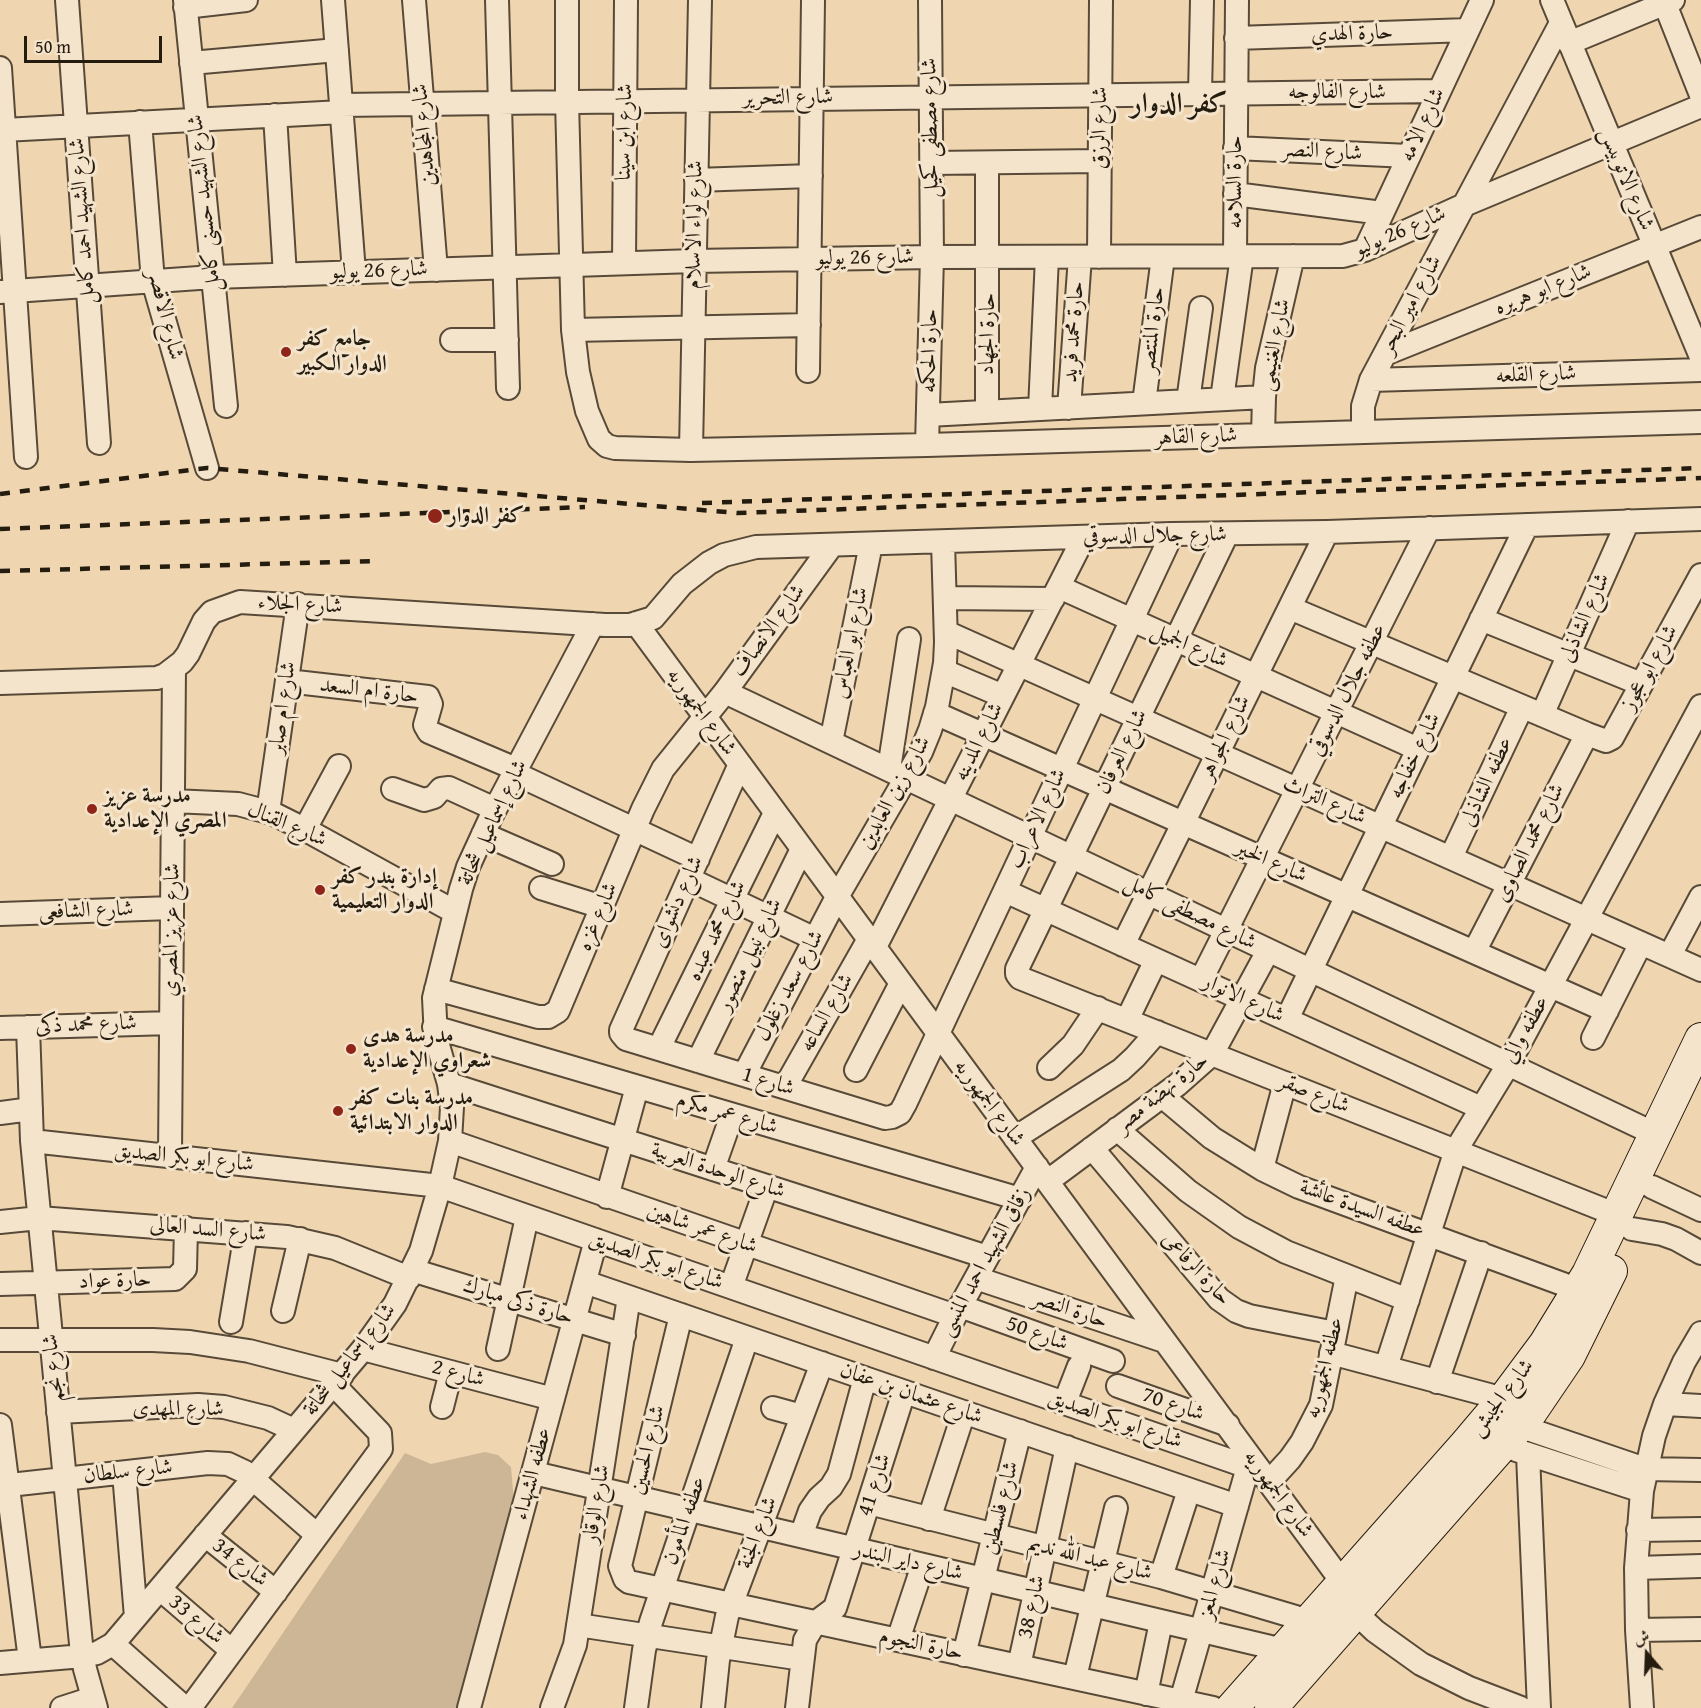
<!DOCTYPE html>
<meta charset="utf-8">
<style>
body{margin:0}
#map{position:relative;width:1701px;height:1708px;overflow:hidden;background:#efd6b1;font-family:"Gentium Book Plus",Amiri,serif}
canvas{display:block}
.north{position:absolute;left:1617px;top:1624px;width:60px;height:60px;-webkit-text-stroke:4px #f5e4cc;paint-order:stroke;rotate:341deg;font-size:16px;font-weight:700;line-height:24px;text-align:center;color:#251c10}
.north::after{content:'';display:block;margin:auto;width:21px;height:27px;background:#251c10;clip-path:polygon(50% 0,100% 100%,50% 72%,0 100%)}
.scale{position:absolute;left:24px;top:36px;width:138px;height:27px;box-sizing:border-box;border:3px solid #251c10;border-top:0;padding-left:8px;font-size:18px;line-height:21px;white-space:nowrap;color:#251c10;-webkit-text-stroke:4px #f5e4cc;paint-order:stroke}
</style>
<div id="map">
<canvas width="1701" height="1708"></canvas>
<div class="north">ش</div>
<div class="scale">50 m</div>
</div>
<script>
const c = document.querySelector('canvas').getContext('2d');
c.lineJoin = 'round';
function fill(path, color) {
  c.fillStyle = color;
  c.fill(path, 'evenodd');
}
function toPath(rows) {
  const path = new Path2D();
  for (const r of rows) {
    path.moveTo(r[0], r[1]);
    for (let i = 2; i < r.length; i += 2) path.lineTo(r[i], r[i + 1]);
  }
  return path;
}
function trace(path, color, width, dash) {
  c.strokeStyle = color;
  c.lineWidth = width;
  c.lineCap = dash ? 'butt' : 'round';
  c.setLineDash(dash || []);
  c.stroke(path);
}
function label(font, color, halo, rows, align = 'center') {
  c.font = font + ' "Gentium Book Plus",Amiri,serif';
  c.lineWidth = 6;
  c.setLineDash([]);
  c.textBaseline = 'middle';
  c.strokeStyle = halo;
  c.fillStyle = color;
  for (const [text, x, y, turn = 0] of rows) {
    c.save();
    c.translate(x, y);
    c.rotate((+turn || 0) * Math.PI / 180);
    c.textAlign = isNaN(turn) ? turn : align;
    if (halo) c.strokeText(text, 0, 0);
    c.fillText(text, 0, 0);
    c.restore();
  }
}
fill(toPath([
 [485,1452,498,1455,511,1467,514,1502,457,1708,232,1708,405,1453,431,1464]
]), '#cdb696');
const minor = toPath([
 [67,0,99,443],
 [185,0,226,406],
 [333,0,354,272],
 [414,0,436,270],
 [497,0,508,388],
 [567,0,567,101,573,330,578,372,587,411,599,439,607,446,615,448,691,450,927,445,1701,422],
 [1552,0,1701,357],
 [1665,4,1701,95],
 [185,7,246,0],
 [1236,38,1468,30],
 [1569,43,1673,0],
 [191,63,337,50],
 [0,68,26,457],
 [1200,94,1202,0],
 [341,105,1439,91],
 [275,115,285,275],
 [140,122,153,281,207,468],
 [4,130,342,112],
 [1235,148,1409,156],
 [932,163,1100,161],
 [696,180,811,176],
 [1235,194,1382,213],
 [1365,250,1482,0],
 [1235,256,1237,0],
 [1099,257,1101,0],
 [624,263,626,0],
 [0,292,213,277,694,261,932,257,1343,256,1365,250,1464,205,1701,106],
 [573,330,809,325],
 [452,340,507,340],
 [1385,354,1701,227],
 [808,371,813,0],
 [1371,380,1701,370],
 [1222,399,1242,256],
 [1188,401,1201,308],
 [1144,403,1163,257],
 [1069,408,1080,257],
 [1040,409,1047,257],
 [987,411,987,163],
 [928,415,1264,397],
 [1363,432,1363,406,1371,380,1561,23],
 [1263,435,1264,397,1267,368,1293,256],
 [927,445,932,257,930,0],
 [691,450,700,0],
 [1227,534,1017,969,1017,974,1020,978,1617,1215],
 [1059,587,1418,749],
 [945,598,1053,599],
 [1290,608,1587,734,1606,741,1612,738,1701,575],
 [1481,619,1641,684],
 [636,623,1343,1583],
 [946,632,1701,970],
 [944,671,1003,696],
 [287,681,428,697,431,704,425,725,429,732,516,769],
 [0,683,157,678,165,675,182,662,188,654,204,621,212,612,240,602,605,625,630,625,653,618,682,584,709,563,724,555,756,547,1172,534,1327,532,1701,519],
 [725,692,1655,1134],
 [935,713,1607,1011],
 [1542,715,1628,521],
 [831,742,871,544],
 [740,764,621,1030,621,1033,626,1039,885,1118,892,1117,900,1113,905,1104,1172,534],
 [889,769,909,639],
 [514,773,698,859],
 [393,789,424,800,434,797,441,789,449,788,495,809],
 [173,801,238,804,272,813,308,831,455,912],
 [268,812,298,604],
 [305,829,339,766],
 [483,834,552,864],
 [1451,857,1522,707],
 [689,879,815,939],
 [541,888,602,907],
 [1005,891,1481,1108],
 [0,914,172,908],
 [1123,945,1327,532],
 [875,947,1084,537],
 [1474,952,1587,734],
 [1670,955,1701,897],
 [1201,980,1429,528],
 [436,989,538,1017,548,1017,558,1011,643,809,663,769,725,692,832,545],
 [1287,1019,1527,525],
 [1127,1020,1156,960],
 [28,1027,32,1141,81,1644,85,1669,96,1708],
 [434,1027,1020,1199],
 [0,1028,171,1023],
 [1593,1038,1641,943],
 [659,1048,775,813],
 [698,1061,802,849],
 [1049,1068,1073,1045,1098,1008],
 [856,1070,901,983],
 [744,1075,837,897,921,752,930,730,937,707,945,663,946,642,943,542],
 [449,1084,987,1257],
 [785,1087,869,939],
 [1162,1096,1212,1138,1262,1169,1299,1187,1579,1290],
 [0,1113,31,1109],
 [1117,1129,1188,1191,1239,1227,1286,1252,1408,1300],
 [1015,1138,1121,1070,1135,1057,1157,1032],
 [32,1141,440,1186,1260,1471],
 [450,1141,955,1316],
 [1092,1148,1219,1299,1236,1311,1249,1316,1335,1333],
 [170,1156,174,669],
 [713,1169,732,1115],
 [1262,1169,1285,1083],
 [1048,1181,1177,1085,1212,1054,1268,951],
 [1652,1187,1701,1210],
 [607,1197,637,1087],
 [0,1222,39,1218,287,1237,335,1248,409,1278],
 [1632,1229,1662,1234,1676,1239,1701,1253],
 [412,1270,624,1335],
 [976,1278,1164,1341],
 [585,1282,1237,1506],
 [0,1284,175,1279,185,1269,186,1228],
 [731,1287,767,1186],
 [960,1306,1113,1361],
 [283,1311,300,1239],
 [681,1315,620,1566,625,1579,629,1582,1213,1708],
 [231,1322,246,1233],
 [0,1340,153,1340,190,1342,249,1351,342,1375],
 [363,1349,553,1399],
 [498,1349,527,1217],
 [1331,1353,1504,1399],
 [934,1358,955,1316,1037,1167],
 [1386,1367,1456,1150,1508,1065,1701,706],
 [1437,1382,1481,1253],
 [1118,1386,1228,1425],
 [1065,1402,1079,1366],
 [1665,1404,1701,1406],
 [442,1407,451,1372],
 [773,1408,802,1416],
 [58,1412,198,1405,224,1407,268,1418,294,1430],
 [0,1425,30,1660],
 [1519,1426,1645,1469,1701,1470],
 [1516,1450,1642,1491],
 [1528,1455,1539,1708],
 [124,1473,136,1617],
 [534,1473,1283,1650],
 [1269,1482,1290,1459,1302,1442,1321,1405,1347,1276],
 [0,1486,208,1463,228,1464,245,1472,317,1535],
 [869,1503,1161,1577,1309,1621],
 [929,1519,964,1412],
 [1638,1530,1701,1529],
 [205,1535,276,1592],
 [801,1536,810,1511,819,1498,831,1487,839,1474,865,1378],
 [1636,1568,1701,1566],
 [1161,1577,1189,1490],
 [160,1589,232,1651],
 [1355,1612,1375,1631,1421,1664,1469,1688,1521,1708],
 [578,1625,802,1659],
 [1637,1630,1701,1629],
 [898,1640,923,1565],
 [113,1644,185,1708],
 [964,1655,1020,1431],
 [0,1663,83,1656,97,1653,113,1644,363,1349,395,1304,421,1251,440,1186,450,1141,452,1107,449,1084,436,1038,434,998,461,889,468,867,491,817,593,624],
 [1019,1666,1067,1447],
 [1075,1677,1116,1508],
 [1146,1694,1161,1622],
 [1181,1701,1248,1467],
 [62,1708,93,1698],
 [190,1708,381,1449,380,1433,333,1384],
 [469,1708,596,1240],
 [552,1708,575,1645,629,1297],
 [636,1708,644,1650,651,1622,747,1338],
 [713,1708,718,1660,727,1616,822,1363],
 [797,1708,805,1640,815,1623,835,1608,904,1392],
 [1642,1708,1637,1630,1636,1568,1642,1491,1654,1436,1665,1404,1684,1362,1701,1333]
]);
const secondary = toPath([
 [1232,1708,1465,1445,1504,1399,1545,1344,1588,1274,1701,1039],
 [1271,1708,1529,1415,1569,1356,1611,1271]
]);
trace(minor, '#584a38', 26);
trace(secondary, '#251c10', 34);
trace(minor, '#f5e4cc', 22);
trace(secondary, '#f5e4cc', 32);
trace(toPath([
 [0,494,207,468,737,513,1701,478],
 [702,503,1701,468],
 [0,529,585,507],
 [0,571,377,561]
]), '#251c10', 4.5, [10, 10]);
for (const [x, y, r, color] of [
 [286,352,6,"#8f2418"],
 [435,516,8,"#8f2418"],
 [92,809,6,"#8f2418"],
 [320,890,6,"#8f2418"],
 [351,1049,6,"#8f2418"],
 [338,1111,6,"#8f2418"]
]) {
  const dot = new Path2D();
  dot.arc(x, y, r, 0, 2 * Math.PI);
  c.fillStyle = color;
  c.fill(dot);
  trace(dot, '#f5e4cc', 2);
}
label('22px', '#251c10', '#f5e4cc', [
 ["حارة الهدي",1352,34,-2],
 ["شارع الفالوجه",1337,92],
 ["شارع التحرير",788,98,-1],
 ["شارع الامه",1423,125,-65],
 ["شارع مصطفى كحيل",931,128,-91],
 ["شارع الرزق",1100,128,-90],
 ["شارع ابن سينا",625,132,-89],
 ["شارع المجاهدين",425,135,-95],
 ["شارع النصر",1322,152,3],
 ["شارع الاتوبيس",1626,179,67],
 ["حارة السلامه",1235,182,-90],
 ["شارع الشهيد حسنى كامل",205,203,-96],
 ["شارع الشهيد احمد كامل",83,221,-94],
 ["شارع لواء الاسلام",695,225,-89],
 ["شارع 26 يوليو",1400,232,-23],
 ["شارع 26 يوليو",865,258,-1],
 ["شارع 26 يوليو",379,271,-2],
 ["شارع ابو هريره",1543,290,-22],
 ["شارع امير البحر",1411,305,-62],
 ["شارع الاقصر",165,315,76],
 ["حارة المنتصر",1153,330,-83],
 ["حارة محمد فريد",1074,332,-86],
 ["حارة الجهاد",988,334,-89],
 ["شارع الغنيمى",1275,345,-79],
 ["حارة الحكمه",930,351,-89],
 ["شارع القلعه",1536,375,-2],
 ["شارع القاهر",1196,437,-2],
 ["شارع جلال الدسوقي",1155,536,-1],
 ["شارع الجلاء",300,605,3],
 ["شارع الشاذلى",1585,618,-66],
 ["شارع الانصاف",769,631,-54],
 ["شارع ابو العباس",851,643,-79],
 ["شارع الجميل",1189,646,24],
 ["شارع ابو عجوز",1650,668,-61],
 ["عطفه جلال الدسوقي",1348,690,-63],
 ["حارة ام السعد",369,691,7],
 ["شارع ام صابر",283,708,-82],
 ["شارع الجمهوريه",701,712,54],
 ["شارع الجواهر",1225,738,-64],
 ["شارع المدينه",979,742,-63],
 ["شارع العرفان",1122,752,-64],
 ["شارع خفاجه",1415,756,-64],
 ["عطفه الشاذلى",1487,782,-65],
 ["شارع زين العابدين",895,793,-61],
 ["شارع التراث",1324,801,24],
 ["شارع الاعراب",1038,819,-65],
 ["شارع إسماعيل شحاتة",493,823,-65],
 ["شارع القنال",287,825,23],
 ["شارع محمد الصاوى",1530,843,-63],
 ["شارع الخير",1271,862,24],
 ["شارع دنشواى",678,902,-66],
 ["شارع الشافعى",86,911,-2],
 ["شارع مصطفى كامل",1190,913,26],
 ["شارع غزه",598,917,-67],
 ["شارع عزيز المصري",172,930,-89],
 ["شارع محمد عبده",717,931,-64],
 ["شارع نبيل منصور",750,955,-64],
 ["شارع سعد زغلول",790,986,-62],
 ["شارع الانوار",1243,999,25],
 ["شارع الساعه",827,1013,-60],
 ["شارع محمد ذكى",86,1025,-2],
 ["عطفه والي",1526,1030,-61],
 ["شارع 1",768,1082,17],
 ["حارة نهضة مصر",1162,1093,-39],
 ["شارع صقر",1314,1094,22],
 ["شارع الجمهوريه",989,1103,53],
 ["شارع عمر مكرم",727,1114,16],
 ["شارع ابو بكر الصديق",184,1158,6],
 ["شارع الوحدة العربية",718,1171,18],
 ["عطفه السيدة عائشة",1362,1209,20],
 ["شارع عمر شاهين",702,1229,19],
 ["شارع السد العالى",208,1230,5],
 ["شارع ابو بكر الصديق",656,1261,19],
 ["زقاق الشهيد احمد المنسى",985,1262,-61],
 ["حارة الرفاعى",1196,1269,47],
 ["حارة عواد",115,1281,-2],
 ["حارة ذكى مبارك",518,1302,17],
 ["حارة النصر",1070,1310,19],
 ["شارع 50",1037,1334,20],
 ["شارع إسماعيل شحاتة",350,1360,-52],
 ["شارع نجم",54,1368,-96],
 ["عطفه الجمهوريه",1325,1368,-76],
 ["شارع 2",458,1374,15],
 ["شارع عثمان بن عفان",911,1394,19],
 ["شارع الجيش",1502,1398,-52],
 ["شارع 70",1173,1405,19],
 ["شارع المهدى",178,1409],
 ["شارع ابو بكر الصديق",1115,1420,19],
 ["شارع الحسين",648,1450,-76],
 ["شارع سلطان",128,1472,-6],
 ["عطفه الشهداء",533,1474,-75],
 ["شارع 41",875,1485,-72],
 ["شارع الجمهوريه",1278,1494,54],
 ["شارع الوقار",597,1504,-81],
 ["شارع فلسطين",1001,1508,-76],
 ["عطفه المأمون",685,1521,-71],
 ["شارع الجنة",758,1533,-69],
 ["شارع عبد الله نديم",1090,1559,14],
 ["شارع داير البندر",908,1562,13],
 ["شارع 34",240,1563,38],
 ["شارع المعز",1215,1584,-74],
 ["شارع 38",1032,1607,-78],
 ["شارع 33",196,1620,40],
 ["حارة النجوم",921,1645,12]
]);
label('bold 22px', '#251c10', '#f5e4cc', [
 ["جامع كفر",298,339],
 ["الدوار الكبير",298,364],
 ["كفر الدوار",448,516],
 ["مدرسة عزيز",104,796],
 ["المصري الإعدادية",104,821],
 ["إدارة بندر كفر",332,877],
 ["الدوار التعليمية",332,902],
 ["مدرسة هدى",363,1036],
 ["شعراوي الإعدادية",363,1061],
 ["مدرسة بنات كفر",350,1098],
 ["الدوار الابتدائية",350,1123]
], 'left');
label('bold 28px', '#251c10', '#f5e4cc', [
 ["كفر الدوار",1179,105]
]);
</script>
